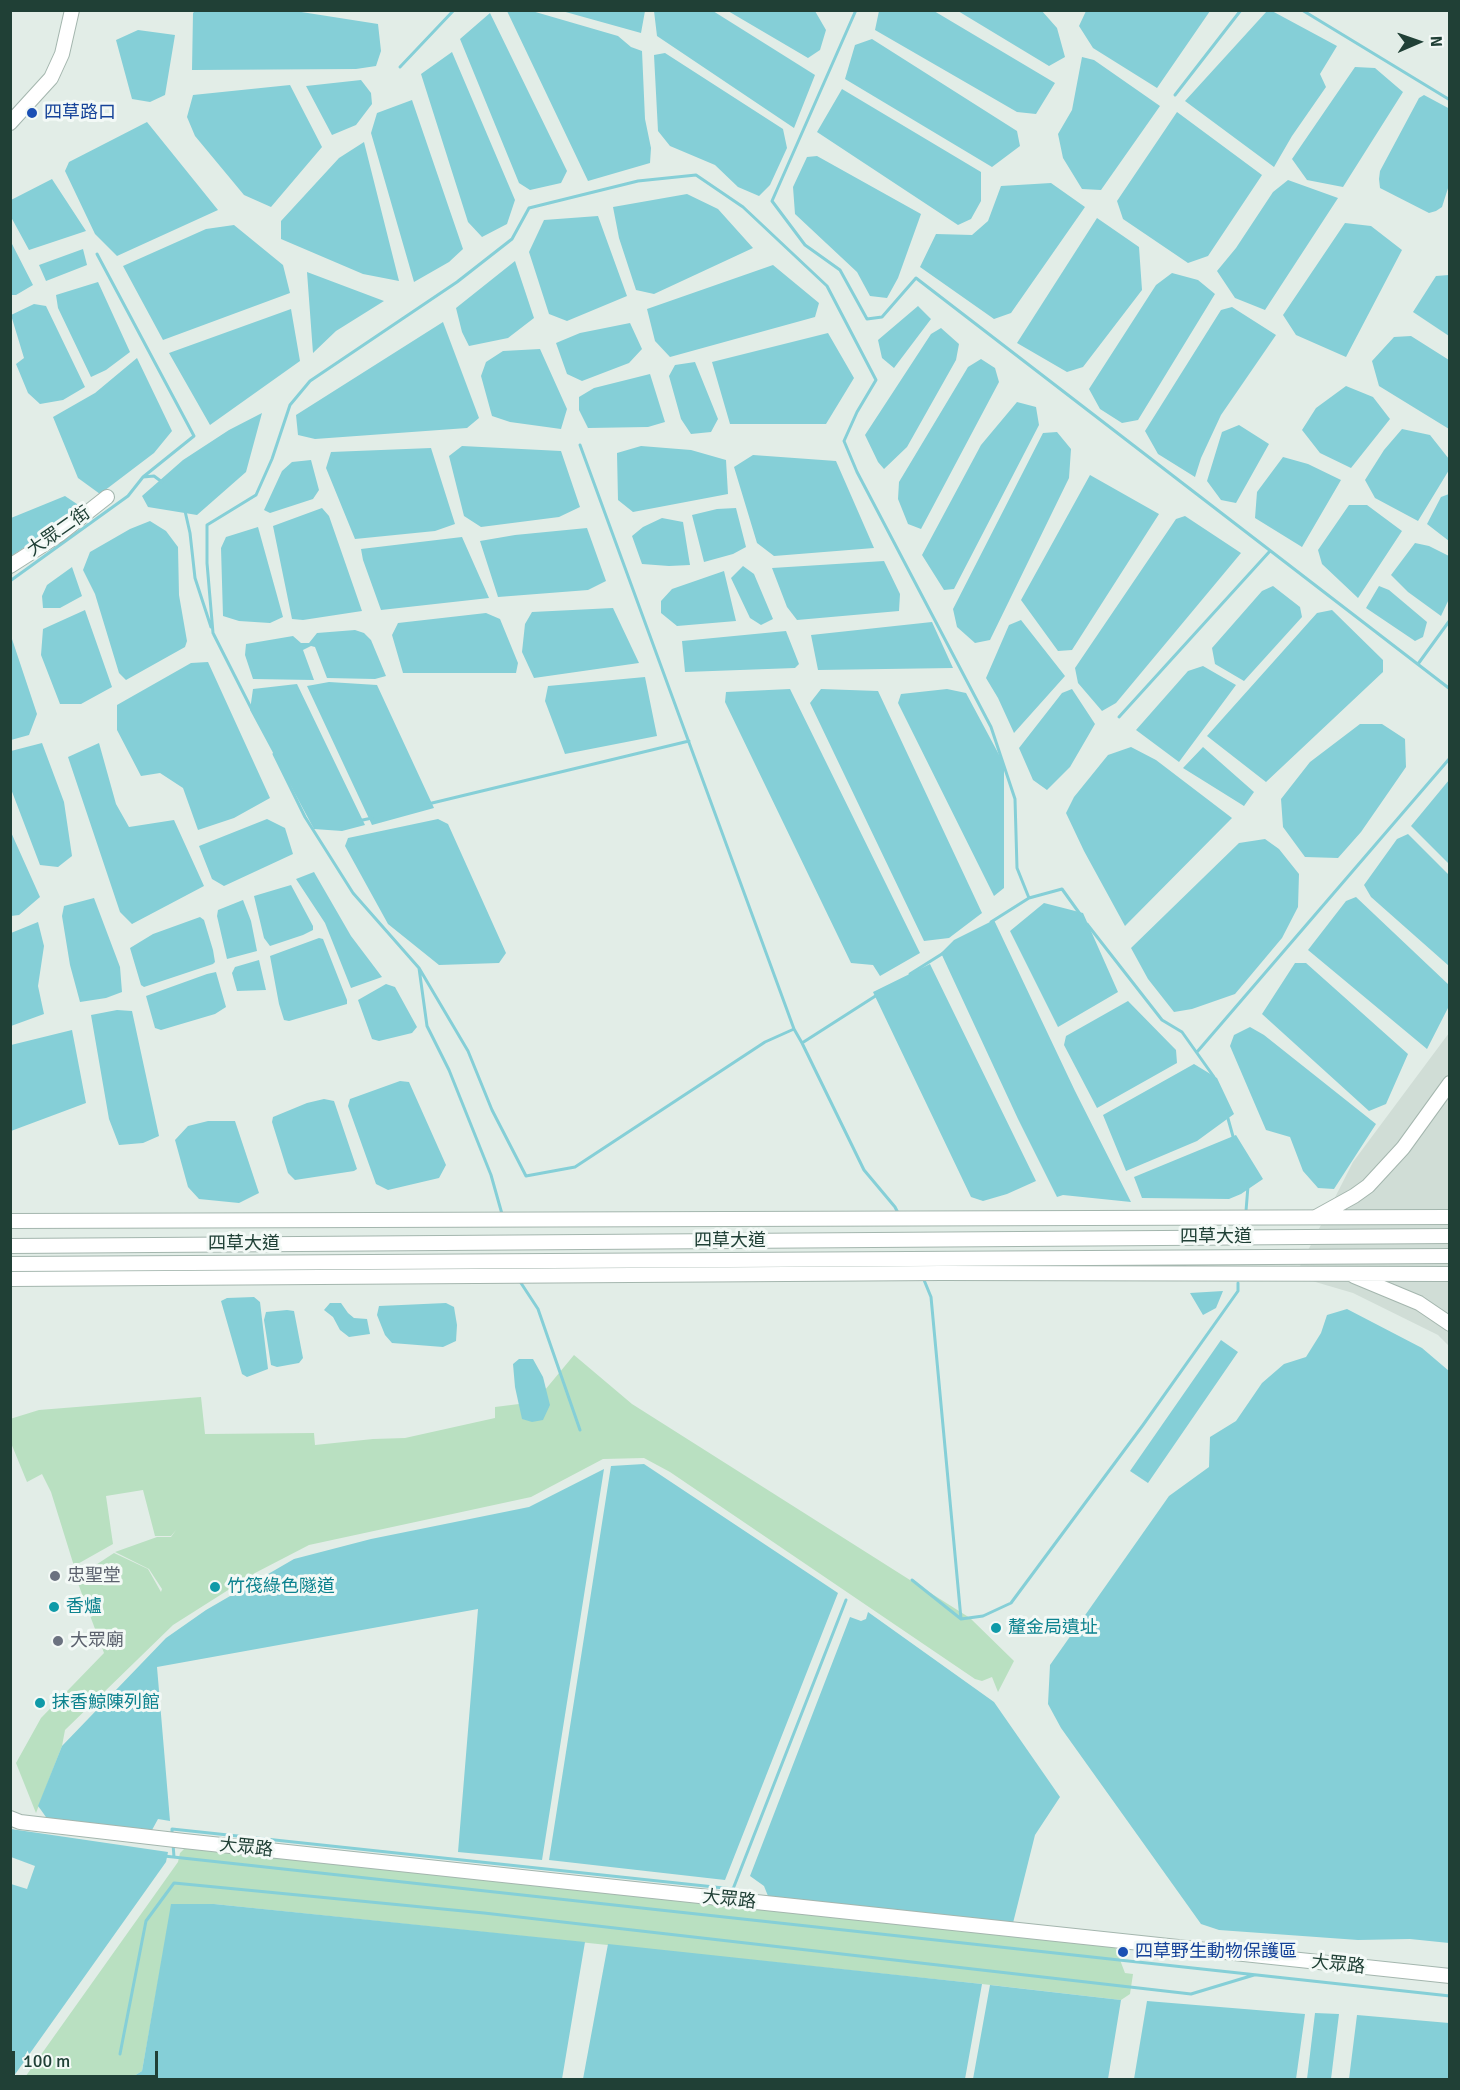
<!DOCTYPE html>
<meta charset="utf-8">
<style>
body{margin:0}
#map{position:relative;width:1460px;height:2090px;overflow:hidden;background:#e2ede7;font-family:Signika,sans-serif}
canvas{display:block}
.frame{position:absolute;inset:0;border:12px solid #204036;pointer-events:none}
.north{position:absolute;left:1388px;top:12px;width:60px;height:60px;-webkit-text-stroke:4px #f3f9f6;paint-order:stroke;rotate:88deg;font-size:16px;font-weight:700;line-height:24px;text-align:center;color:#204036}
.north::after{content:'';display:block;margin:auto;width:21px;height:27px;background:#204036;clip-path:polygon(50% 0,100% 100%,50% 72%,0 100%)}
.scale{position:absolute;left:12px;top:2051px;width:146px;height:27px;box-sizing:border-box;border:3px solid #204036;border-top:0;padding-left:8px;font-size:18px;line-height:21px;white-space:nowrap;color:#204036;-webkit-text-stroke:4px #f3f9f6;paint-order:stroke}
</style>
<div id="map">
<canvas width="1460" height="2090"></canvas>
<div class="frame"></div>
<div class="north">N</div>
<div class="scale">100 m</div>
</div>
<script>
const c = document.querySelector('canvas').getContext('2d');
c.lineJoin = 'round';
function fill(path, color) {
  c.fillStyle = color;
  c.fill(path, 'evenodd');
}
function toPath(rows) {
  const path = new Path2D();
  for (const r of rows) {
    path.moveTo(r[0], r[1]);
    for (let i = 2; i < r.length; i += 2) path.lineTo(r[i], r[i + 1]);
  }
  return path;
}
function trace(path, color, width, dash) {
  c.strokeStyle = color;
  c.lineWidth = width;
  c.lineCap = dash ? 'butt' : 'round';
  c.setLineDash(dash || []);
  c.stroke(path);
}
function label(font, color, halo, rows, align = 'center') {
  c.font = font + ' Signika,"Noto Sans TC",sans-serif';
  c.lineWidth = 6;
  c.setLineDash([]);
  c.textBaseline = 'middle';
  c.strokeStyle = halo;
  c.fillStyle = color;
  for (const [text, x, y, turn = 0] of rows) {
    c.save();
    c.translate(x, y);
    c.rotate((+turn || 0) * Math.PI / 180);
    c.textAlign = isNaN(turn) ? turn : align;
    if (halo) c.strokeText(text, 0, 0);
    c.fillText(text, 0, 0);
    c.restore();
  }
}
fill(toPath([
 [1449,1033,1449,1346,1438,1335,1353,1293,1295,1276,1353,1162]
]), '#d0ddd6');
fill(toPath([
 [574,1355,632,1404,970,1618,1014,1661,998,1692,992,1677,982,1681,975,1679,670,1472,644,1458,603,1459,531,1497,309,1545,255,1573,173,1625,65,1730,62,1746,36,1813,16,1763,41,1718,104,1653,76,1578,114,1553,148,1569,161,1592,162,1589,149,1569,115,1552,157,1537,171,1537,176,1530,171,1536,155,1536,143,1490,106,1496,113,1544,74,1566,51,1492,42,1474,27,1482,11,1443,10,1419,39,1410,201,1397,205,1434,314,1433,315,1445,373,1439,405,1438,495,1418,495,1407,535,1402],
 [187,1846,1115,1947,1125,1973,1133,1974,1130,1994,1121,2000,982,1984,214,1904,172,1904,142,2071,129,2079,93,2079,67,2075,66,2079,23,2080,178,1862,180,1853]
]), '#b9e0c1');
fill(toPath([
 [195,11,295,11,378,24,381,51,376,66,356,69,192,70,193,13],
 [507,11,532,11,618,36,631,47,642,51,645,119,651,148,650,163,588,181],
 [562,11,645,10,645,11,641,33],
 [654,11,713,11,815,75,794,128,657,36],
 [728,11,815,11,826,30,820,50,808,58],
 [879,11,934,11,1055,83,1036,114,1017,112,875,30],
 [958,11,1042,11,1057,28,1065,57,1049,66],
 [1086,11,1086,10,1210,11,1157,88,1093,48,1079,26],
 [1267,11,1272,11,1337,46,1320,74,1326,87,1292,136,1274,167,1185,101],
 [490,13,567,171,561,183,530,190,519,183,460,39],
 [138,30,175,35,165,95,150,102,132,99,116,40],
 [872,39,1017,131,1020,146,992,167,845,79,855,45],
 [452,52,515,200,507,224,482,237,468,222,421,74],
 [665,53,783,129,787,148,770,185,759,196,738,187,715,165,670,146,658,131,654,55],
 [1082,57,1094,60,1160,106,1101,190,1082,189,1063,158,1058,134,1072,110],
 [1355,67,1375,68,1403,92,1343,187,1307,180,1292,159],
 [361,80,371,93,372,104,356,125,332,135,306,86],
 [290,85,322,147,271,207,244,195,195,136,187,117,193,95],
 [842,89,981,172,981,201,971,219,958,225,817,132],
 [1424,95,1450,109,1449,185,1442,207,1436,211,1429,213,1380,188,1379,179,1380,171,1419,98],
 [412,100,463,249,449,262,414,282,371,133,377,113],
 [1177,112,1262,175,1208,256,1188,263,1123,219,1117,201],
 [147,122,218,210,117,256,95,234,65,171,69,162],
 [364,142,399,281,363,274,281,239,281,221,339,158],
 [817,156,921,214,898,278,887,298,870,296,857,272,795,214,793,187,807,157],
 [52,179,86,231,29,250,11,217,11,200],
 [1288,180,1338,198,1265,310,1235,298,1217,271,1236,248,1273,192],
 [1051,183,1085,207,1011,313,994,319,920,267,936,234,972,235,988,221,1001,186],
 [687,194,718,209,753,248,654,294,636,290,619,238,613,207],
 [598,216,627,296,567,321,549,314,529,252,544,220],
 [1097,218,1139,247,1142,290,1083,367,1067,372,1017,343],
 [1345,223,1371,226,1402,250,1346,357,1296,335,1283,315],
 [234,225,283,265,290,293,163,340,123,266,206,229],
 [11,242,33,285,16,295,11,295],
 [83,249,87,265,46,281,39,265],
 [515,261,534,318,508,338,469,346,462,332,456,308],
 [773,265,819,303,815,317,670,357,655,341,647,309],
 [307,272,384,301,336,331,313,353],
 [1172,273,1198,280,1215,294,1138,420,1122,423,1100,409,1089,389,1156,285],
 [1449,275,1450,275,1449,336,1413,312,1436,276],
 [98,282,130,352,106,370,91,377,58,308,56,295],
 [34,304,46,306,85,387,63,400,40,404,28,393,16,364,24,358,11,315],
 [918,306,931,319,894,368,882,358,878,340],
 [1232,307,1276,335,1221,415,1201,458,1195,477,1158,454,1145,431,1221,310],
 [291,309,300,361,210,425,169,353],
 [443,322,479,418,467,428,315,439,298,435,296,415],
 [630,323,642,349,629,363,582,381,567,374,556,343,580,333],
 [941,328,959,344,956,360,907,447,884,469,878,462,865,435,931,334],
 [828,333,854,378,826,424,730,424,712,362],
 [1411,336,1449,360,1449,429,1379,386,1372,361,1394,337],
 [540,349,567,409,561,429,510,422,492,416,481,376,486,362,503,351],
 [137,358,172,431,154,453,100,494,78,478,53,417,95,393],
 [981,359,995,368,999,382,921,529,908,524,898,499,899,482,968,367],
 [695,362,718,419,711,432,691,434,681,419,669,376,675,365],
 [650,374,665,422,648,427,588,428,579,410,579,397,594,388],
 [1346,386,1373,397,1390,419,1351,468,1320,453,1302,430,1316,408],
 [1017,402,1036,407,1039,425,954,589,944,590,922,555,981,445],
 [262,413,246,472,197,515,148,507,142,496,183,460,229,430],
 [1239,425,1269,444,1236,503,1221,500,1207,481,1222,432],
 [1402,429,1430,435,1449,459,1449,470,1418,521,1375,498,1365,480,1384,450],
 [1057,432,1071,449,1069,478,990,640,975,643,957,627,953,609,1043,433],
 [462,446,561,451,580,507,559,517,481,527,464,516,449,456],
 [641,446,691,450,726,460,728,494,633,512,618,500,617,453],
 [431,448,455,524,435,531,355,539,326,468,331,452],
 [753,455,836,461,874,548,774,556,757,543,734,467],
 [1283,457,1308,464,1341,480,1302,547,1255,518,1257,492],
 [311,460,319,490,313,499,270,513,264,510,282,471,292,462],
 [1090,475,1159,514,1072,650,1058,651,1021,600],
 [1449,494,1450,494,1449,541,1427,524,1441,497],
 [65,496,80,506,55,528,11,556,11,518],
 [1349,505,1367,505,1402,531,1358,598,1322,564,1318,550],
 [322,508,329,516,362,611,303,620,292,619,273,526],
 [736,508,746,547,733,554,704,562,692,515,717,509],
 [1185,516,1241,553,1116,703,1102,711,1078,683,1075,668,1176,519],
 [662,518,683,522,690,565,669,566,642,564,632,536,643,527],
 [150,521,166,531,178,547,179,595,187,641,185,647,126,680,119,673,95,594,83,570,90,552,130,529],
 [258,527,283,617,270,623,239,621,223,616,221,548,226,537],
 [587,528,606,581,588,590,498,597,480,541,515,535],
 [462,537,489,598,381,610,363,560,361,549],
 [1415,543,1429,546,1449,556,1449,599,1441,616,1408,592,1391,575],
 [884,561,900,594,899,611,797,620,787,607,772,568],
 [743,566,754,574,773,619,761,625,750,618,731,578],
 [72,567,82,596,60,608,43,608,42,596,47,585],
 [724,571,736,621,677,626,661,613,661,601,672,589],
 [1273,586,1300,607,1302,617,1244,681,1215,664,1212,648,1262,591],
 [1379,586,1389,590,1427,622,1423,637,1415,641,1366,608],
 [613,608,639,663,534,678,522,652,525,624,532,612],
 [85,610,112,687,81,704,60,704,41,655,43,629],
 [1332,610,1383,660,1383,672,1266,782,1207,736,1317,613],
 [486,613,500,619,518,663,516,673,403,673,392,635,398,623],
 [1021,620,1065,676,1014,733,998,698,986,678,1009,625],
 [932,622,953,668,818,670,811,635],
 [355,630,364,633,371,640,386,676,375,679,327,678,315,647,311,646,303,650,314,680,253,679,245,655,246,644,293,636,301,643,309,643,317,633],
 [786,631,799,664,795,668,685,672,682,641],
 [11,636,37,714,29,735,11,740],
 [208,662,270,798,234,818,198,830,183,788,160,773,141,776,117,730,117,705,191,663],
 [1203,666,1236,685,1179,762,1136,730,1188,671],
 [645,677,657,736,565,754,545,701,548,686],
 [329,682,377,685,434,808,372,825,307,686],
 [297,684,365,825,342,831,314,829,250,710,253,689],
 [790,689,920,953,880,976,873,965,851,963,725,702,726,692],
 [821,689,878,691,982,913,949,938,924,941,810,703],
 [947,689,966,693,1004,764,1004,888,994,896,898,703,901,694],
 [1072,689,1095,724,1070,767,1047,790,1033,780,1019,748,1062,693],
 [1360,724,1382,724,1405,739,1406,767,1361,832,1338,858,1305,857,1283,827,1281,799,1310,762],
 [42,743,64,802,72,856,58,867,40,865,11,789,11,751],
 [99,743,116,804,129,827,174,820,204,886,132,924,120,912,68,757],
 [1131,747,1156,760,1232,818,1125,926,1084,851,1066,813,1074,797,1108,755],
 [1203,747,1254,792,1244,806,1183,768],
 [1449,780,1450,864,1449,864,1411,826],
 [267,819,285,828,293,854,224,886,212,879,199,846],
 [438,819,448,824,506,953,499,963,439,965,388,924,345,846,348,838],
 [10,830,40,897,19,915,11,916],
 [1408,834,1449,875,1449,966,1371,897,1364,885,1397,839],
 [1265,839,1279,849,1299,874,1298,907,1282,938,1235,994,1192,1009,1174,1012,1148,979,1131,948,1239,843],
 [314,872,351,936,382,977,351,988,325,923,296,879],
 [291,885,313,926,313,930,303,935,270,946,264,938,254,896],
 [1356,897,1449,985,1449,1006,1427,1049,1308,950,1346,901],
 [94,898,120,967,122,992,106,998,80,1002,70,965,62,916,64,906],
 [243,900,251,921,257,951,227,959,217,916,218,910],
 [1044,903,1083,913,1118,992,1058,1027,1010,931],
 [200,917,204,920,213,950,215,962,213,964,144,987,141,985,130,948,153,934],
 [994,920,1075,1091,1131,1202,1063,1195,1057,1197,1018,1119,941,953,954,940],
 [38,922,44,946,38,986,44,1014,11,1026,11,933],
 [319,938,323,939,347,1000,347,1004,289,1021,284,1020,279,1004,270,956],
 [259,960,266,990,237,991,232,973,235,967],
 [1295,963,1306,963,1408,1054,1386,1104,1369,1111,1262,1014],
 [930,964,1036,1181,1007,1194,983,1201,971,1197,873,992],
 [216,972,226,1007,215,1014,161,1030,155,1028,146,996,207,974],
 [386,984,395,987,417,1027,412,1033,379,1041,372,1039,358,1000],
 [1128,1001,1176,1050,1177,1063,1097,1108,1064,1045,1066,1036],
 [117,1010,132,1011,159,1136,143,1143,119,1145,109,1119,91,1015],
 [1250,1027,1264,1035,1376,1124,1334,1189,1318,1188,1303,1171,1290,1137,1266,1130,1230,1046,1234,1035],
 [72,1030,86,1103,11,1131,11,1045],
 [1194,1064,1217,1078,1234,1114,1197,1141,1126,1171,1103,1115],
 [400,1081,409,1082,446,1165,439,1178,388,1190,376,1184,348,1106,350,1099],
 [324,1099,334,1101,357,1169,354,1171,295,1180,288,1173,272,1122,273,1117,307,1103],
 [208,1121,235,1121,259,1193,239,1203,199,1199,188,1187,175,1140,188,1126],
 [1236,1135,1263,1179,1241,1194,1229,1199,1142,1198,1134,1177],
 [1223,1291,1216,1308,1203,1315,1190,1293],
 [254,1297,260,1302,268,1369,247,1377,242,1374,221,1301,227,1298],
 [330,1303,341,1303,348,1313,354,1318,367,1319,370,1334,349,1337,340,1330,333,1317,324,1310],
 [446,1303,454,1307,457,1325,456,1341,443,1347,392,1343,385,1335,377,1315,379,1306],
 [1347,1309,1422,1348,1449,1371,1449,1943,1410,1939,1358,1940,1219,1930,1201,1924,1061,1728,1048,1704,1050,1665,1169,1496,1209,1467,1210,1437,1236,1421,1262,1383,1284,1364,1306,1357,1321,1333,1327,1315],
 [287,1310,294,1311,303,1358,299,1363,277,1367,271,1365,264,1320,266,1312],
 [1221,1340,1238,1352,1148,1483,1130,1471],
 [519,1359,533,1359,543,1377,550,1405,543,1420,532,1422,522,1419,515,1387,513,1364],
 [644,1464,838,1593,725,1880,549,1860,611,1466],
 [604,1469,542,1860,458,1852,478,1609,157,1667,170,1821,158,1819,152,1830,48,1820,41,1810,38,1806,62,1746,166,1638,206,1610,294,1559,371,1539,529,1507],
 [868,1612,994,1702,1060,1797,1035,1835,1013,1923,768,1896,764,1886,750,1876,850,1617,861,1621,866,1619],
 [11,1829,168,1852,166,1862,11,2080],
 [171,1904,214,1904,585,1942,562,2079,129,2079,142,2071],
 [608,1944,982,1984,965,2079,583,2079],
 [990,1985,1121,2000,1108,2079,973,2079],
 [1147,2001,1305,2014,1296,2079,1134,2079],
 [1315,2013,1339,2014,1331,2079,1307,2079],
 [1357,2015,1449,2023,1449,2079,1349,2079]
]), '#85cfd7');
fill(toPath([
 [11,1857,35,1866,27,1889,11,1884]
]), '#e2ede7');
trace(toPath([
 [856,10,772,201,805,245,840,270,867,319,882,317,916,278,1450,689],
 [1302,10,1450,100],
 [400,67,454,10],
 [1175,95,1241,10],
 [580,445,794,1029],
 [143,477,154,476,162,482],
 [185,511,190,533,195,578,211,627],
 [10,581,128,496,143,477,194,436,97,254],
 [213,633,207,563,207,525,256,495,272,459,290,405,310,381,457,282,512,239,529,208,638,181,696,175,743,207,827,286,876,380,857,412,844,441,857,472,991,727,1015,799,1017,868,1029,898],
 [213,633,251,708],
 [1418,664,1450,620],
 [1119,717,1270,551],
 [274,754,305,817,353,893,419,968,427,1026,449,1070,491,1175,502,1214],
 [428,804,689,741],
 [358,821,372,818],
 [991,922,1029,898,1062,889,1080,914],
 [1087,924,1162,1020,1182,1032,1214,1077],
 [419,968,468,1051,492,1110,526,1176,575,1167,765,1042,794,1029,802,1043,877,995],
 [910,974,945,952],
 [802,1043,864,1170,895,1207,898,1213],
 [1197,1052,1450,758],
 [1227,1115,1234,1140],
 [1246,1211,1248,1186],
 [519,1280,538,1309,580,1430],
 [924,1280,931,1297,961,1619],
 [912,1580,961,1619,983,1616,1011,1603,1143,1425,1238,1291,1238,1283],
 [172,1834,172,1829,733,1889,846,1600],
 [173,1844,174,1857],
 [164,1856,1450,1996],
 [120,2054,146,1921,174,1883,484,1913,1191,1994,1254,1975]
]), '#85cfd7', 3);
const minor = toPath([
 [10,123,51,78,62,54,72,10],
 [10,566,60,534,107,497],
 [1316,1217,1354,1196,1368,1186,1403,1148,1450,1083],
 [10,1221,1450,1217],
 [10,1246,1450,1236],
 [10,1264,1450,1256],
 [1354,1276,1419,1303,1450,1324],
 [10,1279,941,1273,1450,1274],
 [10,1818,20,1822,184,1841,1450,1976]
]);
trace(minor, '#a4b6ae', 16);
trace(minor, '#fff', 14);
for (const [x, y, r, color] of [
 [32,113,6,"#1a4fb4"],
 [55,1576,6,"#6b7280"],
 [215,1587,6,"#0f9aa8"],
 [54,1607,6,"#0f9aa8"],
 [996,1628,6,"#0f9aa8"],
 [58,1641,6,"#6b7280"],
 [40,1703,6,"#0f9aa8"],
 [1123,1952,6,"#1a4fb4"]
]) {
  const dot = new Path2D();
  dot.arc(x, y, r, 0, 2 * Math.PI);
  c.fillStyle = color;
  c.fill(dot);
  trace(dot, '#f3f9f6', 2);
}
label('18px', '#164399', '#f3f9f6', [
 ["四草路口",44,113],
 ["四草野生動物保護區",1135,1952]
], 'left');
label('18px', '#204036', '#f3f9f6', [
 ["大眾二街",59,532,-35],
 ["四草大道",1216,1237],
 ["四草大道",730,1241],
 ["四草大道",244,1244],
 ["大眾路",246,1848,6],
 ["大眾路",729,1900,6],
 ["大眾路",1338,1965,6]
]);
label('18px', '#5b616d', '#f3f9f6', [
 ["忠聖堂",67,1576],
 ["大眾廟",70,1641]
], 'left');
label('18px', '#0d838f', '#f3f9f6', [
 ["竹筏綠色隧道",227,1587],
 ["香爐",66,1607],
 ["釐金局遺址",1008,1628],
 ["抹香鯨陳列館",52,1703]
], 'left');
</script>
